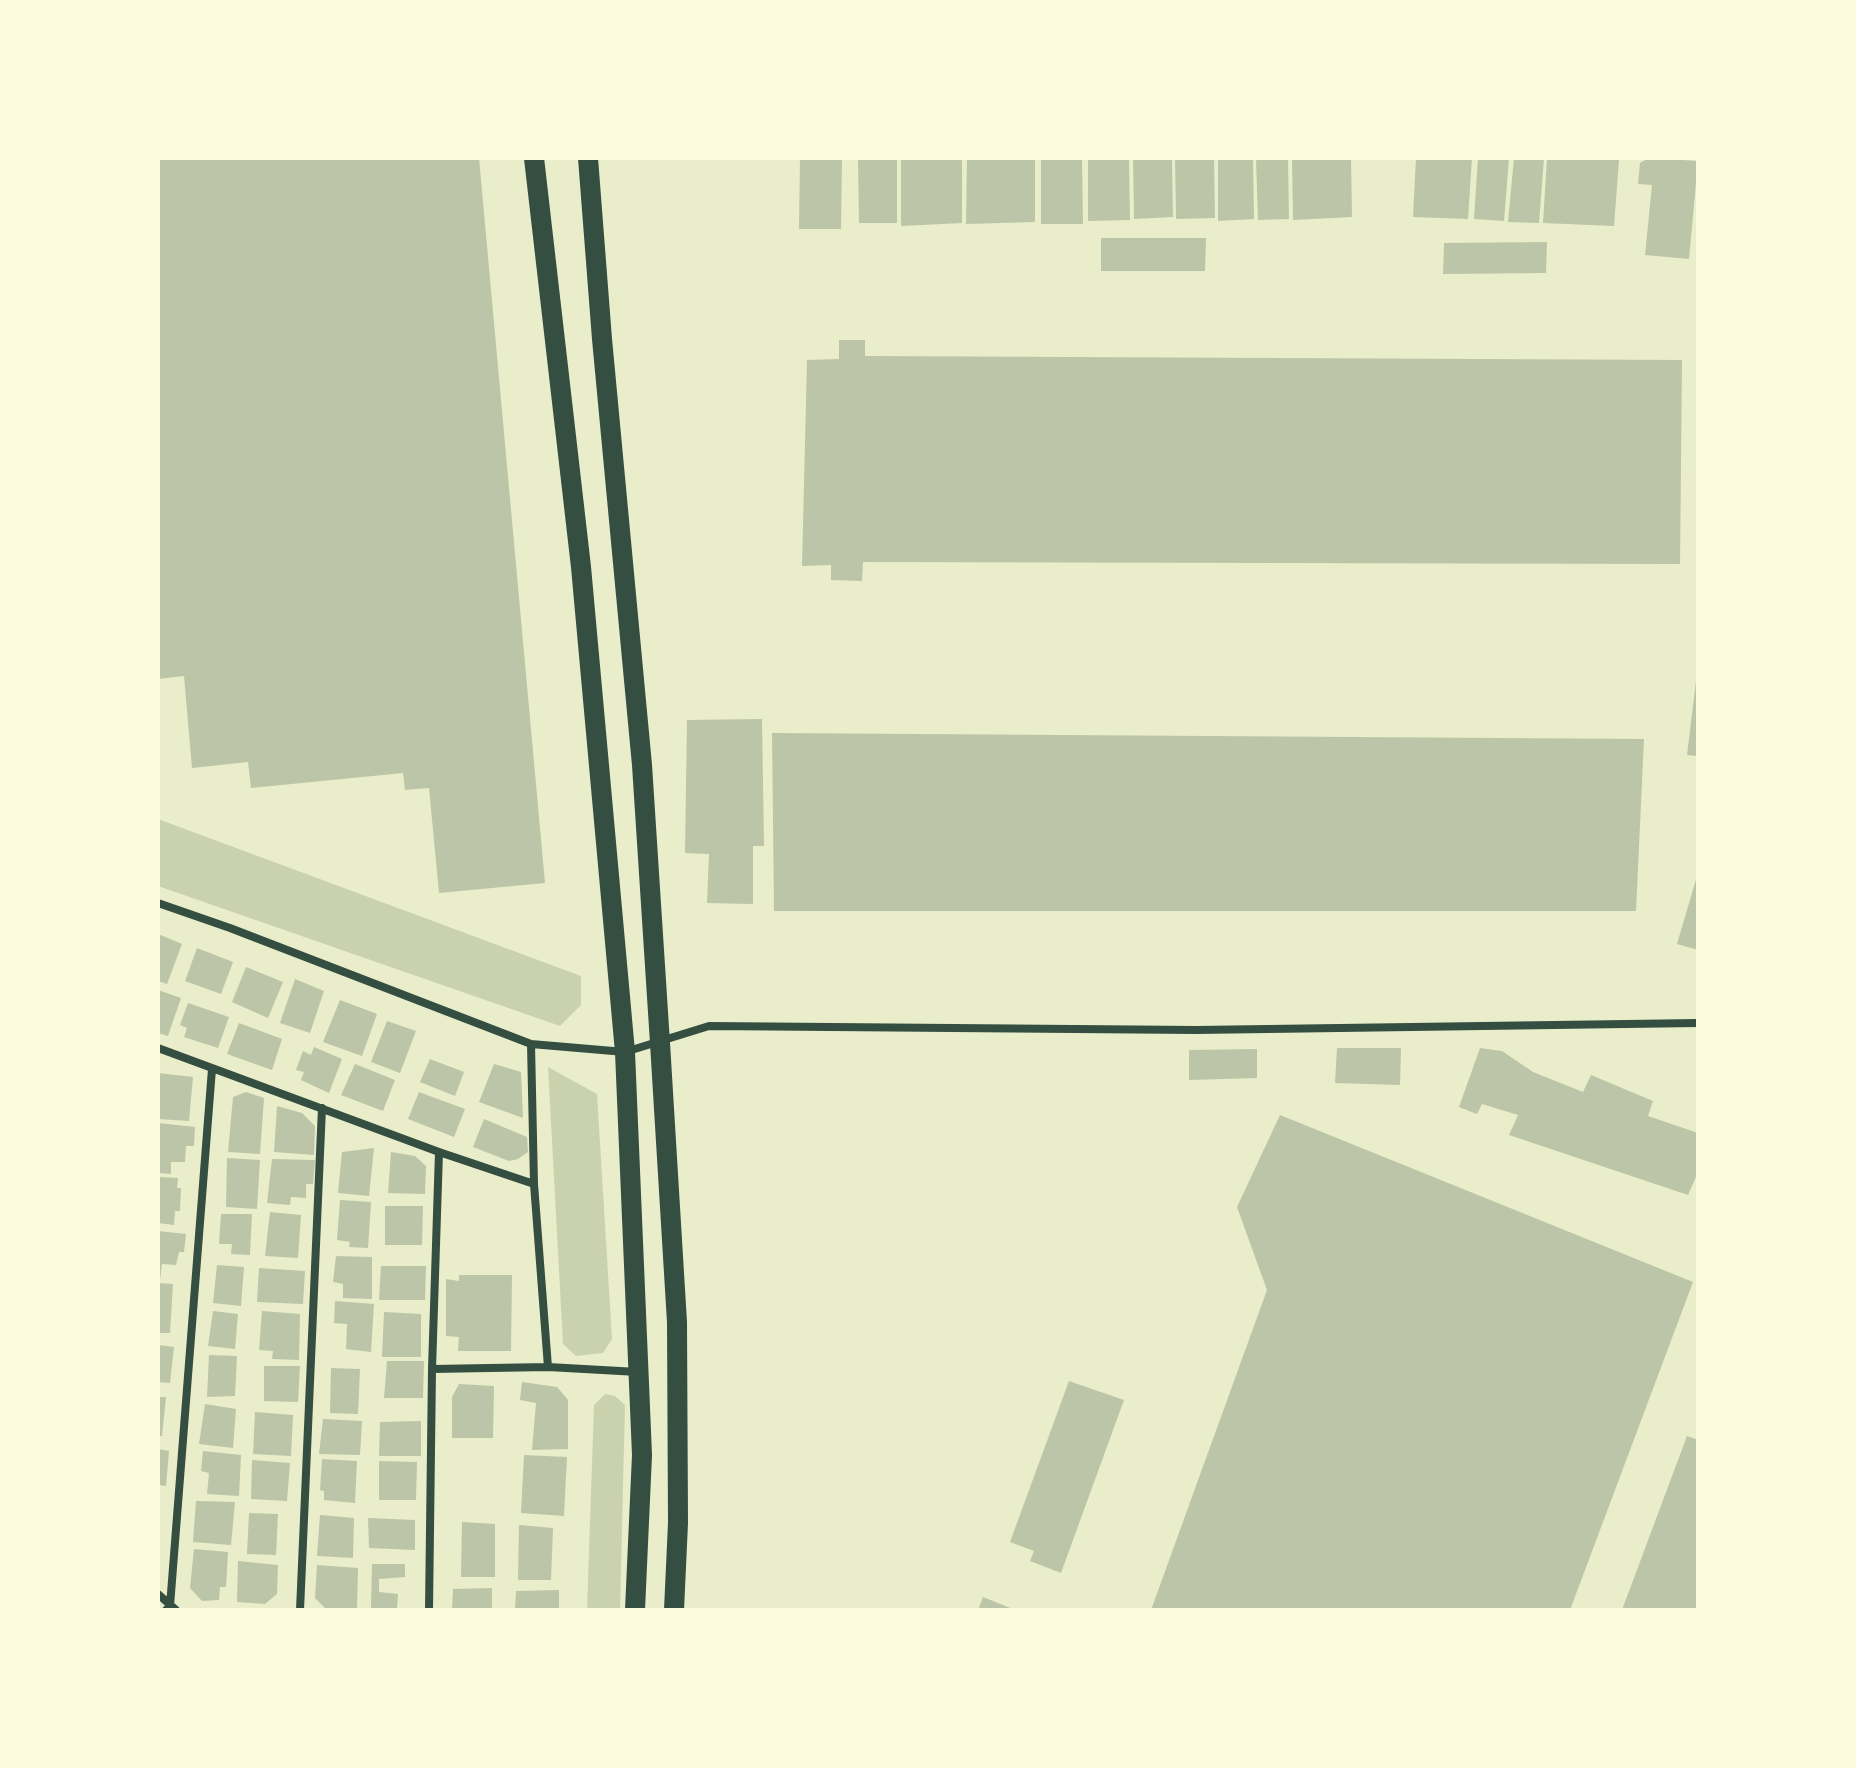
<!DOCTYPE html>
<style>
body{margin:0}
#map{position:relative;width:1856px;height:1768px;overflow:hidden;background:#e9edc9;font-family:Bitter,serif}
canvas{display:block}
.frame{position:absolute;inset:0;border:160px solid #fefae0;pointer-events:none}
</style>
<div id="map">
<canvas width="1856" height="1768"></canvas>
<div class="frame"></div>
</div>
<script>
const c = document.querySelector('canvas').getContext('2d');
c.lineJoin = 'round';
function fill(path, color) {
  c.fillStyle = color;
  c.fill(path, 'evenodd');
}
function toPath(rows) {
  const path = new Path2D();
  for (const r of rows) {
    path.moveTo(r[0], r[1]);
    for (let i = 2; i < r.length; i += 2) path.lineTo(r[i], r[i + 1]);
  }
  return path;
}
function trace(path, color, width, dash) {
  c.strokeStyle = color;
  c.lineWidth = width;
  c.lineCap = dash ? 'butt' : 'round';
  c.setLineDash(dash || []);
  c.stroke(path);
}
fill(toPath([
 [158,819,581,976,581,1005,560,1026,158,886],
 [548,1067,597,1094,612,1339,603,1353,576,1356,563,1344],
 [605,1394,615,1396,625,1405,620,1610,587,1610,594,1405]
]), '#cad2ad');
fill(toPath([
 [158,158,479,158,545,883,439,893,429,788,405,790,403,773,251,788,248,762,192,768,184,676,158,679],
 [800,158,842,158,841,229,799,229],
 [858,158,897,158,897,223,859,223],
 [901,158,962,158,962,223,901,226],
 [967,158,1035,158,1035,222,966,224],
 [1041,158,1082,158,1083,224,1041,224],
 [1088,158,1129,158,1130,220,1088,221],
 [1133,158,1172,158,1173,217,1134,219],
 [1175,158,1214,158,1215,218,1176,219],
 [1218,158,1253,158,1254,219,1218,221],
 [1256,158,1288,158,1289,219,1258,220],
 [1292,158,1351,158,1352,217,1293,220],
 [1416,158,1472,158,1468,219,1413,217],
 [1478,158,1509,158,1504,221,1474,219],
 [1514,158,1544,158,1539,223,1508,222],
 [1547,158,1619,160,1614,226,1543,223],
 [1649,158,1698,161,1689,259,1645,255,1652,185,1638,184,1640,163],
 [1101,238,1206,238,1205,271,1101,271],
 [1547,242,1546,273,1443,274,1444,243],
 [839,340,865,340,865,356,1682,360,1680,564,863,562,862,581,831,580,831,565,802,566,807,360,839,359],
 [1696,681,1698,756,1687,755],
 [762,719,764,846,753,846,753,904,707,903,709,854,685,853,687,720],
 [772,733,1644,739,1636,911,774,911],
 [1697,876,1698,876,1698,950,1677,944],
 [158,934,182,944,167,984,158,981],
 [197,948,233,962,221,994,185,981],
 [246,967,283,982,268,1018,232,1002],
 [295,979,324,991,310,1033,280,1023],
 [158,990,181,998,168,1036,158,1033],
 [340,1000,377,1014,362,1056,323,1042],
 [188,1003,229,1017,218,1048,184,1037,187,1028,180,1025],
 [387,1021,416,1031,400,1073,371,1062],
 [239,1023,282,1039,272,1070,227,1054],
 [314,1047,342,1059,329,1093,301,1080,304,1072,296,1070,303,1051,311,1055],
 [1337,1048,1401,1048,1400,1085,1335,1083],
 [1480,1048,1502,1051,1533,1072,1583,1092,1591,1075,1653,1101,1648,1116,1698,1133,1698,1172,1688,1195,1509,1135,1518,1115,1482,1104,1477,1114,1459,1107],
 [1257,1049,1257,1078,1189,1080,1189,1050],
 [430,1059,464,1072,455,1096,420,1082],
 [355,1064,395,1080,383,1111,341,1095],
 [494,1064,521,1072,523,1118,479,1102],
 [158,1073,193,1077,189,1121,158,1119],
 [246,1092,264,1098,260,1154,228,1152,233,1097],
 [419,1092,465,1109,454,1137,408,1119],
 [277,1106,302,1113,315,1126,314,1155,274,1152],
 [1280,1115,1693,1282,1570,1610,1151,1610,1267,1290,1237,1207],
 [484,1119,527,1137,528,1152,518,1159,509,1161,473,1147],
 [158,1123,195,1127,194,1146,186,1146,185,1162,171,1162,171,1174,158,1173],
 [374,1148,369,1196,338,1193,342,1152],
 [391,1152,415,1156,426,1166,425,1194,388,1193],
 [227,1158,260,1160,257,1209,226,1207],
 [272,1159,315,1160,313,1184,306,1184,306,1198,291,1197,290,1205,267,1203],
 [158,1177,178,1178,177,1188,181,1188,180,1211,175,1211,174,1225,158,1223],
 [340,1200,371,1202,368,1248,349,1247,350,1242,337,1240],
 [385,1206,423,1206,422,1245,385,1245],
 [270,1212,301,1215,298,1258,265,1256],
 [221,1214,252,1214,250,1255,231,1254,232,1244,219,1244],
 [158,1231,186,1234,184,1252,179,1252,176,1265,162,1264,160,1280],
 [336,1256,372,1257,372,1299,343,1298,343,1284,333,1282],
 [217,1265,244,1267,241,1306,213,1303],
 [381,1266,426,1266,425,1300,379,1300],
 [259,1268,305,1271,303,1304,257,1302],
 [459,1275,512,1275,511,1351,458,1351,459,1337,446,1336,446,1279,459,1281],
 [158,1283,173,1284,170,1333,158,1333],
 [335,1301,374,1304,371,1352,346,1349,347,1324,334,1323],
 [213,1311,238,1314,235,1349,208,1346],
 [262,1311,300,1314,299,1360,272,1359,273,1351,259,1350],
 [384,1312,421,1314,421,1357,382,1357],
 [158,1345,174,1347,170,1383,158,1382],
 [209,1355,237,1356,235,1396,207,1397],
 [387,1361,424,1361,423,1398,384,1398],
 [264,1366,300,1366,298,1402,264,1401],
 [331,1368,360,1369,358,1414,330,1413],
 [1069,1381,1124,1400,1061,1573,1030,1561,1034,1551,1010,1542],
 [522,1382,557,1387,568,1400,568,1449,532,1450,536,1403,520,1400],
 [459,1384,494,1386,493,1438,452,1438,452,1397],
 [158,1397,166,1397,162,1436,158,1436],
 [205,1404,236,1409,233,1448,199,1444],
 [255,1412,293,1415,291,1456,253,1454],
 [323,1419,362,1421,360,1455,319,1454],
 [421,1421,421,1456,379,1456,380,1422],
 [1687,1436,1698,1440,1698,1610,1622,1610],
 [158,1449,169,1451,166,1486,158,1485],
 [203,1451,241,1455,239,1496,207,1494,209,1473,201,1471],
 [524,1455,567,1457,564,1516,521,1513],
 [322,1459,357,1461,355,1503,324,1500,324,1491,320,1490],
 [252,1460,290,1463,287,1501,251,1499],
 [379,1461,417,1462,416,1500,379,1500],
 [196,1501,235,1502,231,1545,193,1542],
 [249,1513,278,1514,276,1555,247,1554],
 [320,1515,354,1518,353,1558,317,1556],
 [368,1518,415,1520,415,1550,369,1548],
 [462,1522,495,1524,495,1577,461,1577],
 [519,1525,553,1528,551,1580,518,1580],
 [194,1549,228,1552,226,1587,220,1587,219,1600,202,1601,190,1588],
 [238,1561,278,1565,277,1594,265,1604,237,1602],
 [372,1564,405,1564,405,1577,379,1579,379,1592,398,1594,397,1608,371,1608],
 [317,1565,358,1568,357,1609,326,1609,315,1598],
 [492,1588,492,1610,452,1610,453,1589],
 [559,1590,559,1610,515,1610,516,1591],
 [983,1597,1015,1610,978,1610]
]), '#bcc5a7');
trace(toPath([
 [158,903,230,928,531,1044,625,1052,709,1026,1196,1030,1698,1023],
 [531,1044,534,1184,548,1367],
 [158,1048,439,1152,534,1184],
 [432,1369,439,1152],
 [158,1594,176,1610],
 [166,1610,170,1606,212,1069],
 [300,1610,322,1108],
 [429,1610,432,1369,548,1367,638,1372]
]), '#344e41', 8);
trace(toPath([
 [534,158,581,567,625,1052,642,1455,635,1610],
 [588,158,602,339,642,765,660,1043,677,1322,678,1523,674,1610]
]), '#344e41', 20);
</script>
